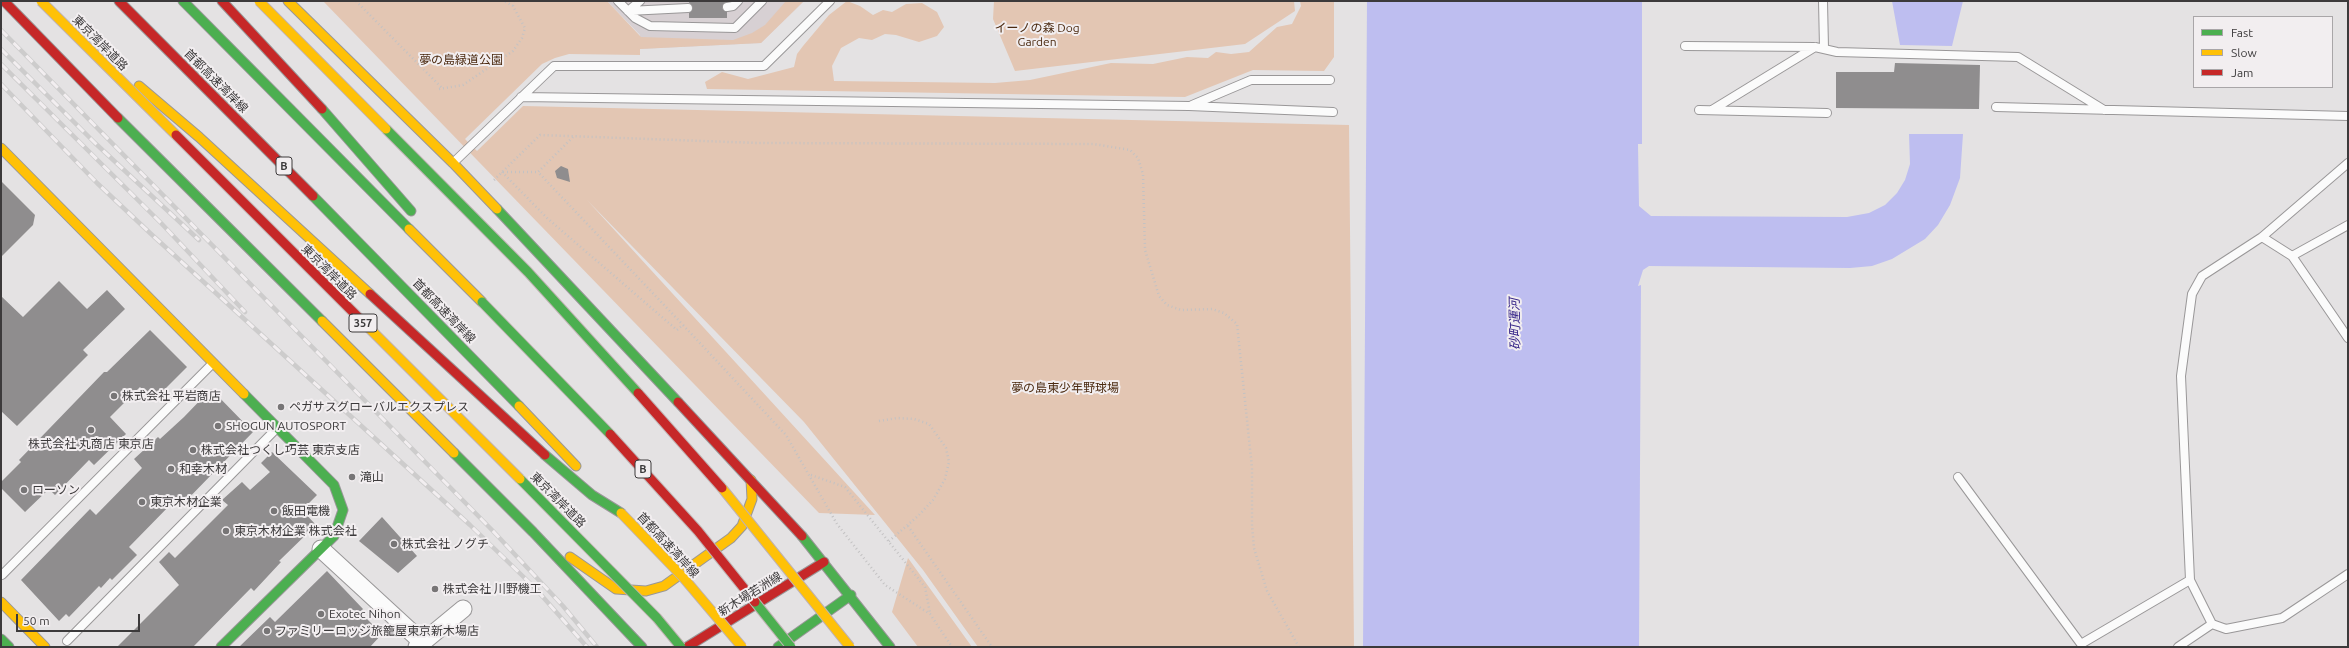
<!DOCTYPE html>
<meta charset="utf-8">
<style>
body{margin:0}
#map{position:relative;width:2349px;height:648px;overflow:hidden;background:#e4e2e3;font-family:Ubuntu,sans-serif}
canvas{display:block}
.frame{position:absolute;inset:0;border:2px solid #3c3a3b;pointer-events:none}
.legend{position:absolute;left:2193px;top:16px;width:140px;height:72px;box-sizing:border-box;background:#f2eef0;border:1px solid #a9a6a8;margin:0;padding:5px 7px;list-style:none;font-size:12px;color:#3c3a3b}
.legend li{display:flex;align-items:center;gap:8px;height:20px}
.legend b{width:20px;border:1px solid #a9a6a8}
.scale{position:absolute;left:16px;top:614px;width:124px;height:18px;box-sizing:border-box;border:2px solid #3c3a3b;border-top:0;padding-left:5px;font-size:12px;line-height:14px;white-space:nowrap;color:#3c3a3b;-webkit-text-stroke:3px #f2eef0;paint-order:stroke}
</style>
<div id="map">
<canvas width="2349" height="648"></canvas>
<div class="frame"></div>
<ul class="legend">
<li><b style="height:5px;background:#4caf50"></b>Fast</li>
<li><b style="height:5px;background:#ffc107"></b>Slow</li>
<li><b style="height:5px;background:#c62828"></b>Jam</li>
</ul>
<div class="scale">50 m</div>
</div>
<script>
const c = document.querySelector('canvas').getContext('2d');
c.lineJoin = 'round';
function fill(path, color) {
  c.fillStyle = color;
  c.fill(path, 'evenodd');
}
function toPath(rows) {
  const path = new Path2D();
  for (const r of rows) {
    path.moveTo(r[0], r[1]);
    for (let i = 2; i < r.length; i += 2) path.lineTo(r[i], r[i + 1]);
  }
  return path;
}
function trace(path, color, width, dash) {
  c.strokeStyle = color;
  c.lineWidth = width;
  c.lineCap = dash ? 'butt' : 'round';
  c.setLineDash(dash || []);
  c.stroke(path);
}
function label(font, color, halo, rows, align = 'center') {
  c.font = font + ' Ubuntu,"Noto Sans JP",sans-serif';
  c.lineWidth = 4;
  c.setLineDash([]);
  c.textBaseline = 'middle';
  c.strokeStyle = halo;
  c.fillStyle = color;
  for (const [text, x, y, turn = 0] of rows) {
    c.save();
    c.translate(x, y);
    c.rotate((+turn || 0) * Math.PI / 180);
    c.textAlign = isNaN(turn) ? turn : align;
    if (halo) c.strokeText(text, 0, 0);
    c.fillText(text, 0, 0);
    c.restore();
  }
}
fill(toPath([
 [607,1,804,1,761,43,640,49,640,35]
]), '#d7d0d3');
fill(toPath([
 [323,1,607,1,641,37,733,40,752,33,765,25,786,1,804,1,761,43,640,49,640,55,569,54,555,58,542,64,465,139,477,151,523,106,1349,125,1354,647,978,647,923,570,804,422,587,200,875,515,819,513],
 [847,1,860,6,873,15,883,10,892,12,906,4,922,3,937,12,944,27,937,36,919,42,896,35,885,34,872,40,859,38,841,48,832,66,834,81,995,83,1030,80,1111,63,1153,64,1187,57,1208,58,1216,52,1231,54,1249,52,1277,27,1292,24,1301,6,1300,1,1334,1,1334,57,1324,71,1253,70,1185,97,707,89,705,82,722,72,748,79,794,67,797,54,803,46,829,15],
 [994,1,1294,1,1295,11,1245,44,1015,71,993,19],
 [908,558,972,647,918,647,892,612]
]), '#e3c6b3');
fill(toPath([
 [1367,1,1642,1,1642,144,1638,144,1639,206,1651,216,1847,217,1869,213,1885,205,1897,193,1905,180,1910,164,1909,134,1963,134,1960,178,1950,205,1938,225,1925,239,1892,259,1872,266,1850,268,1649,266,1643,270,1638,286,1641,285,1639,647,1363,647],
 [1892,1,1963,1,1952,46,1900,45]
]), '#bebef0');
fill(toPath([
 [688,1,727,1,722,8,727,12,727,18,689,18,689,13,693,8],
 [1895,63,1980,65,1979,109,1836,108,1836,72,1894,72],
 [561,166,568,169,570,182,557,178,555,171],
 [1,181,35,215,33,225,1,257],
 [59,281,87,309,107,290,125,309,83,350,88,355,17,426,1,411,1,296,23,317],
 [150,330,187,367,153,401,140,387,110,417,126,434,94,465,89,460,55,495,49,489,25,512,1,488,1,482,21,462,19,460,104,372,107,372],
 [211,389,253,432,180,507,174,501,129,547,137,555,112,580,110,578,101,588,99,586,69,617,66,614,59,621,21,580,90,509,96,515,142,468,134,459,158,437,160,439,184,417],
 [272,452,317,495,302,510,316,525,279,561,281,562,254,591,251,588,193,647,117,647,179,585,159,562,169,552,175,558,228,505,222,500,242,482,250,490,270,472,261,463],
 [382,517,417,556,398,573,359,541],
 [327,571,363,609,360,612,382,634,370,647,239,647,270,617,275,622]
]), '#8f8d8e');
const lane = toPath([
 [618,1,635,18,650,26,735,28,762,1],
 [1823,1,1824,48],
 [727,7,733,6,738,1],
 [628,11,688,8],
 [628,11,640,1],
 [1685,46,1815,47,1837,52,2018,57,2104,110],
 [521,97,1189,106,1333,112],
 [1192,105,1251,80,1330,80],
 [1996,107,2348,116],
 [1699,110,1827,113],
 [1712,110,1815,47],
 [453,163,554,66,764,66,830,1],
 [2348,163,2262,237,2202,276,2192,294,2181,376,2190,580,2212,624,2226,629,2282,618,2348,574],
 [2262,237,2292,256,2348,338],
 [2292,256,2348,225],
 [1958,477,2081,644,2190,580],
 [2,575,213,363],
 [67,641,277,428],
 [2178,647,2212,624]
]);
const street = toPath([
 [321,549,422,642],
 [417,647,463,609]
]);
const fast = toPath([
 [183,1,409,229],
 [322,109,411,211],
 [118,118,322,321],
 [313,196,519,406],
 [497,209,678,402],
 [454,453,533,532,642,647],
 [545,455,592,495,621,513],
 [802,536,890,647],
 [1,639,9,647],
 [221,647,334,536,343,510,334,485,244,394],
 [778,647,851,595]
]);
const slow = toPath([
 [288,1,453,163,497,209],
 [139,86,199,137,370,294],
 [1,148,244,394],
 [409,229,482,302],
 [322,321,454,453],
 [519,406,576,466],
 [570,557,616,589,646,591,664,586,731,538,742,526,752,499,751,480],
 [1,602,45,647]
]);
const jam = toPath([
 [4,1,118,118],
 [119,1,313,196],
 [222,1,322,109],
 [370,294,545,455],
 [678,402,802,536],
 [687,647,824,562]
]);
trace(lane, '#999798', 10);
trace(street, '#999798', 19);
trace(fast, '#999798', 11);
trace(slow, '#999798', 11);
trace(jam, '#999798', 11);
trace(toPath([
 [356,1,442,88],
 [513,6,514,1],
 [439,89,463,85,513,51,522,38,525,28,513,6,504,1],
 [573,137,538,172,683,325],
 [502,172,547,218,677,330,683,325,786,435,837,524,885,585,930,614,952,647],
 [503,172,538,172],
 [494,180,540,135,758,143,1094,144,1130,150,1138,158,1143,174,1145,250,1159,296,1167,305,1181,310,1212,309,1224,313,1237,324,1252,468,1252,526,1254,548,1267,591,1299,647],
 [879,421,897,418,914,419,929,424,946,448,949,462,945,479,933,500,918,516,888,542],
 [811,475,845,487,925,587,930,613],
 [908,526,992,647]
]), '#c3c2c3', 2.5, [1, 3]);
trace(lane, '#fbfbfb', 8);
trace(street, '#fbfbfb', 17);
trace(fast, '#4caf50', 9);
trace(slow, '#ffc107', 9);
trace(jam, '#c62828', 9);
const rail = toPath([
 [1,30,492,530,563,606,597,647],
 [1,49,95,143,199,240],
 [1,64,161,223,245,312],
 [1,84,97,183,150,233,470,525,535,588,587,647]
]);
trace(rail, '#cdcccc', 4.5);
trace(rail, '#f2eef0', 3, [9]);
const fastBridge = toPath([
 [386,129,528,272,638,393],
 [482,302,610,434],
 [520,479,657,618,681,647],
 [755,602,791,647]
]);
const slowBridge = toPath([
 [41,1,176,135],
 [259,1,386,129],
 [362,321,520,479],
 [722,488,850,647],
 [621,513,682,576,742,647]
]);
const jamBridge = toPath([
 [176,135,362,321],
 [638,393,722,488],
 [610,434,698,531,755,602]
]);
trace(fastBridge, '#bfb2b2', 11, []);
trace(slowBridge, '#bfb2b2', 11, []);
trace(jamBridge, '#bfb2b2', 11, []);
trace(fastBridge, '#4caf50', 9);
trace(slowBridge, '#ffc107', 9);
trace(jamBridge, '#c62828', 9);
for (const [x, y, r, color] of [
 [114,396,4,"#777576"],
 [281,407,4,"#777576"],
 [218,426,4,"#777576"],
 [91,430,4,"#777576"],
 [193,450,4,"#777576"],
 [171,469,4,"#777576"],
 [352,477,4,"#777576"],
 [24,490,4,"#777576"],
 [142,502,4,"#777576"],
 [274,511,4,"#777576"],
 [226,531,4,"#777576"],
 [394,544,4,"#777576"],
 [435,589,4,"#777576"],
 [321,614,4,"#777576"],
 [267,631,4,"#777576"]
]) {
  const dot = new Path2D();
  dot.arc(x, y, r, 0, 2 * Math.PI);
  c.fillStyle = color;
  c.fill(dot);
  trace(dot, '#f2eef0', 1.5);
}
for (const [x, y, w] of [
 [284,166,16],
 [363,323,28],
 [643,469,16]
]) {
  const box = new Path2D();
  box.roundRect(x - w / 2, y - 9, w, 18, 3);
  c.fillStyle = '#f2eef0';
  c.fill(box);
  trace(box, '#3c3a3b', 1);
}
label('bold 11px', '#3c3a3b', null, [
 ["B",284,166],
 ["357",363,323],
 ["B",643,469]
]);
label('12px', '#4b2a10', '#f2eef0', [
 ["イーノの森 Dog",1037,28],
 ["Garden",1037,42],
 ["夢の島緑道公園",461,60],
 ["夢の島東少年野球場",1065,388]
]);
label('12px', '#3c3a3b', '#f2eef0', [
 ["東京湾岸道路",100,43,45],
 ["首都高速湾岸線",216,81,45],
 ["東京湾岸道路",329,272,45],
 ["首都高速湾岸線",444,311,46],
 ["東京湾岸道路",558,500,45],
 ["首都高速湾岸線",668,545,47],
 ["新木場若洲線",750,594,-32]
]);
label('12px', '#3c3a3b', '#f2eef0', [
 ["株式会社 平岩商店",122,396],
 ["ペガサスグローバルエクスプレス",289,407],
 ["SHOGUN AUTOSPORT",226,426],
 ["株式会社 丸商店 東京店",91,444,"center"],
 ["株式会社つくし巧芸 東京支店",201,450],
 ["和幸木材",179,469],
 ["滝山",360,477],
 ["ローソン",32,490],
 ["東京木材企業",150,502],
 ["飯田電機",282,511],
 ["東京木材企業 株式会社",234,531],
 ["株式会社 ノグチ",402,544],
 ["株式会社 川野機工",443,589],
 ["Exotec Nihon",329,614],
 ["ファミリーロッジ旅籠屋東京新木場店",275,631]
], 'left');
label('italic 13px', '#362588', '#f2eef0', [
 ["砂町運河",1515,324,-91]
]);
</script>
